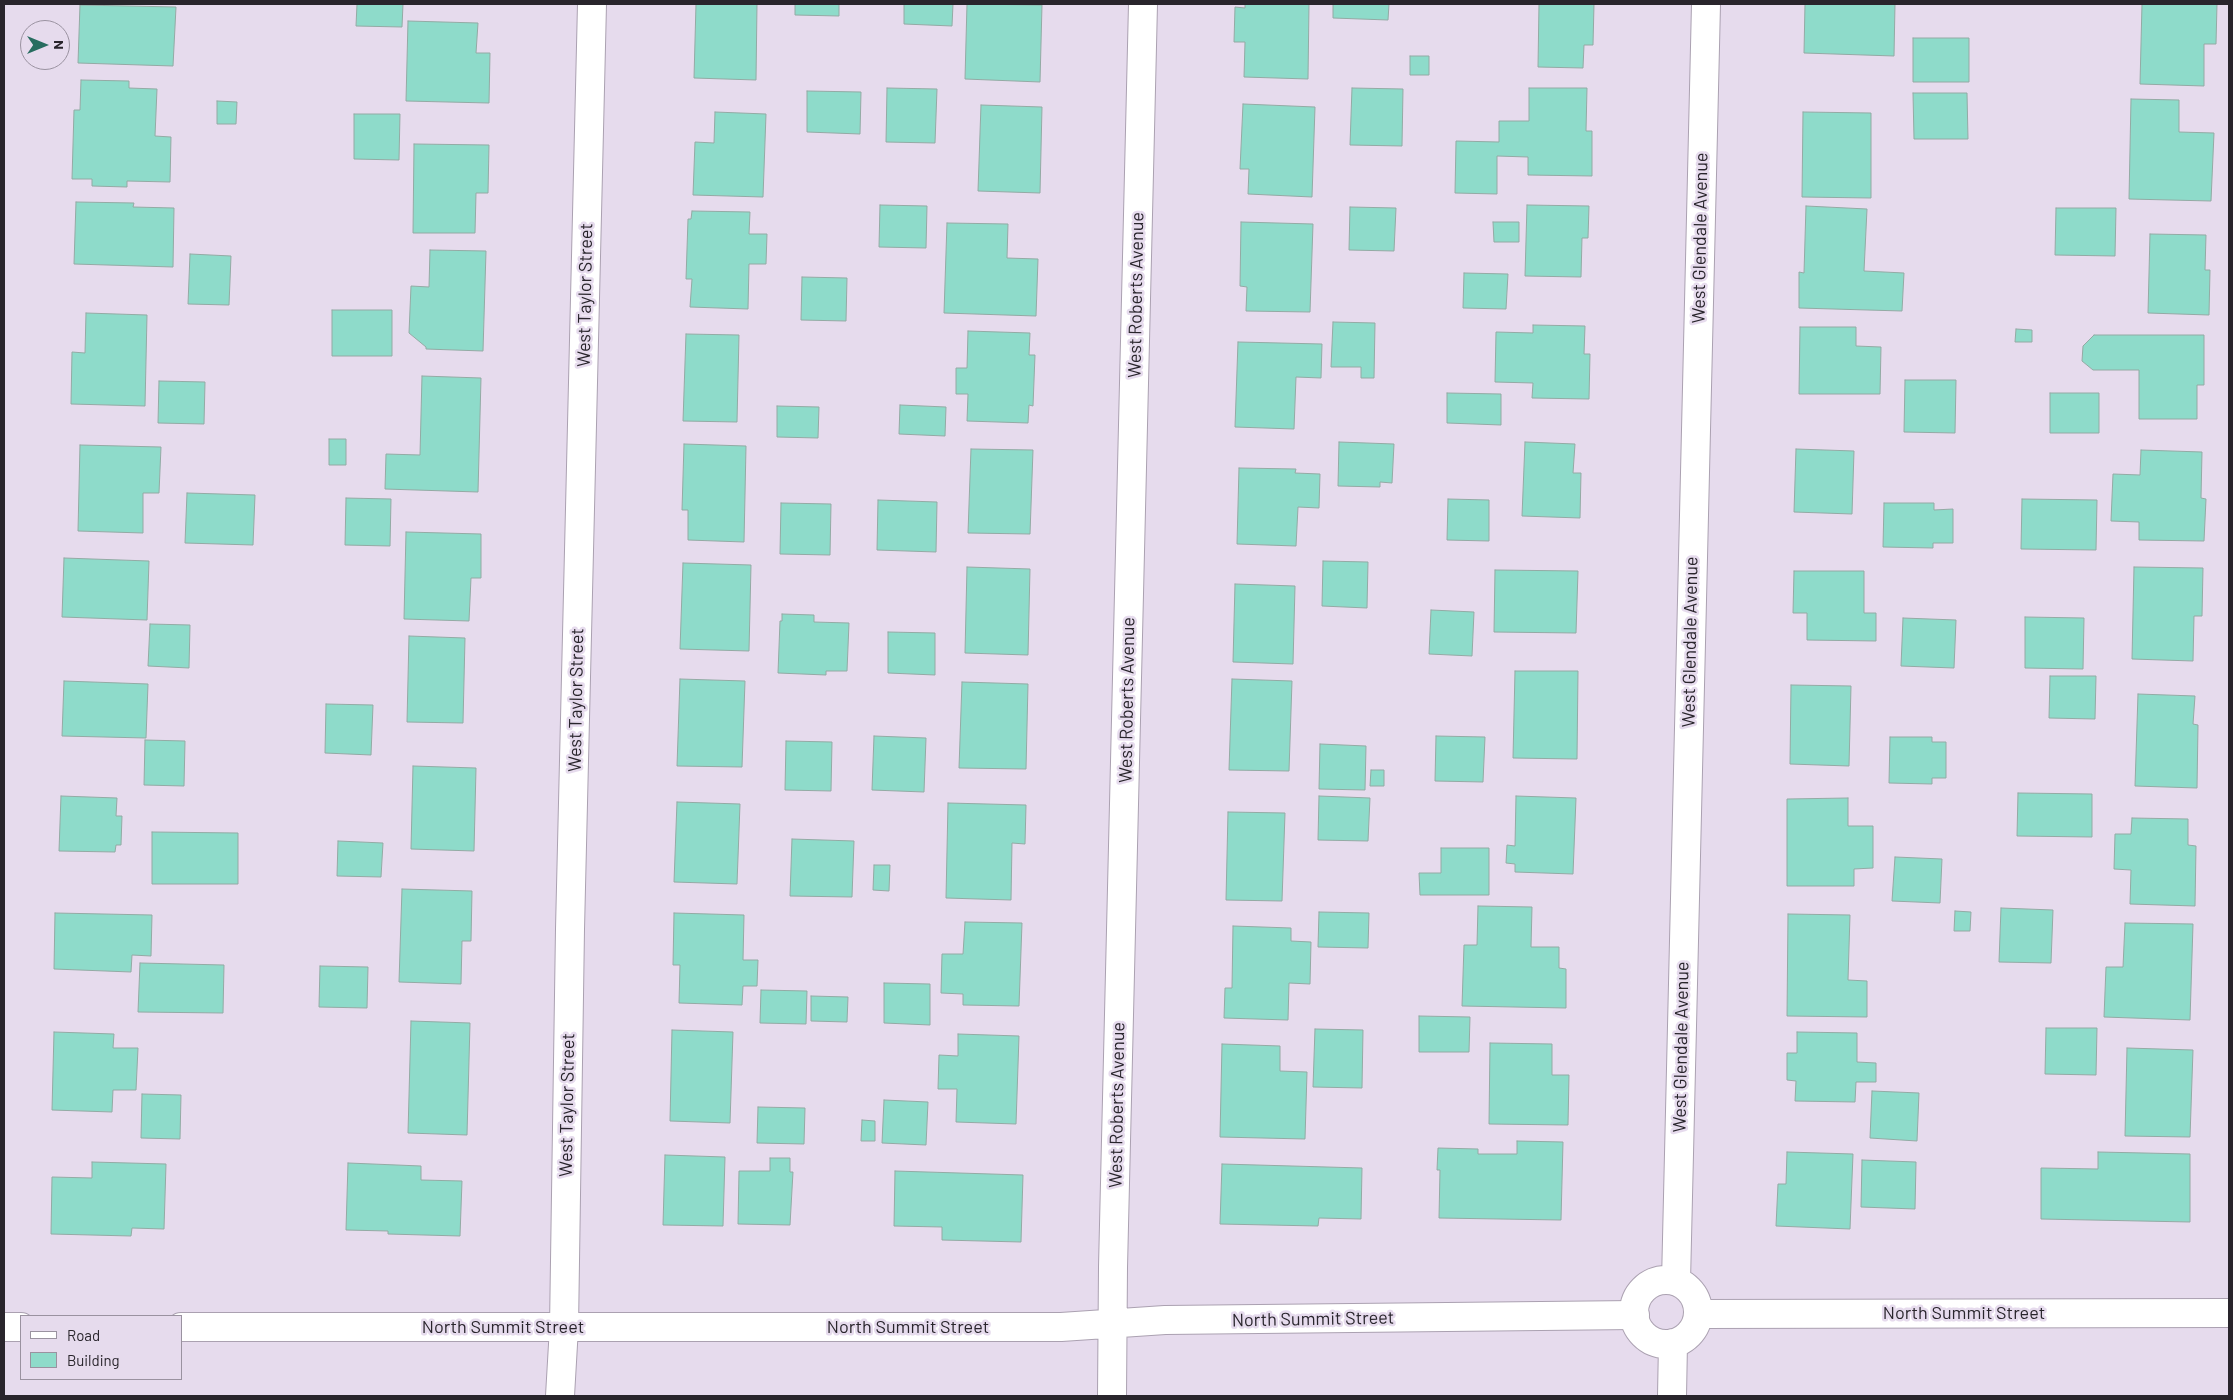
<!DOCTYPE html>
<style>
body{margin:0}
#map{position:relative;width:2233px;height:1400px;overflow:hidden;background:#e6dbed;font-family:Barlow,sans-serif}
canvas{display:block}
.frame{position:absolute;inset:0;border:5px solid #29252c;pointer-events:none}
.legend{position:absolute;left:20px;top:1315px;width:162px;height:65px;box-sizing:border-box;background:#e6dbed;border:1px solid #9a92a0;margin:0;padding:6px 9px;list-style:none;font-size:15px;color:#29252c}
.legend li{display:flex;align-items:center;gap:10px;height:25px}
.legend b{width:25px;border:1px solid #9a92a0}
.north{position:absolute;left:20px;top:20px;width:50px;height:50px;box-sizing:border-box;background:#e6dbed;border:1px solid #9a92a0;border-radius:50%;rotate:90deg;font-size:14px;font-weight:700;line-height:20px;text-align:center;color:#29252c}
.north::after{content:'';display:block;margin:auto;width:18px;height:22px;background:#286d60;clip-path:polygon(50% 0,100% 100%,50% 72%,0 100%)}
</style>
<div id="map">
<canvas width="2233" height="1400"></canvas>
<div class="frame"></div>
<ul class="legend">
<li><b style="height:6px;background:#fff"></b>Road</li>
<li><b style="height:14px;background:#8edbca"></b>Building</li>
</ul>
<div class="north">N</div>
</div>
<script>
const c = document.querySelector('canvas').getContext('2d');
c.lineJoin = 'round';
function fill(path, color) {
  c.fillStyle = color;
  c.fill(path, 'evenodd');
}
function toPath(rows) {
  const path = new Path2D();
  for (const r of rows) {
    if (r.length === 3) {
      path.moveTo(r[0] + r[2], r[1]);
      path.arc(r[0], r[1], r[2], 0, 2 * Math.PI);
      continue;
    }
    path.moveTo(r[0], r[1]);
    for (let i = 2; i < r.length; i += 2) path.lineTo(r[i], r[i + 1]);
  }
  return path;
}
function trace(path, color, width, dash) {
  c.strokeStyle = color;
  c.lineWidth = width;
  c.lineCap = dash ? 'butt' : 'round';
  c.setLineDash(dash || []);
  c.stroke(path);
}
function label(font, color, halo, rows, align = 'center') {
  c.font = font + ' Barlow,sans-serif';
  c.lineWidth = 5;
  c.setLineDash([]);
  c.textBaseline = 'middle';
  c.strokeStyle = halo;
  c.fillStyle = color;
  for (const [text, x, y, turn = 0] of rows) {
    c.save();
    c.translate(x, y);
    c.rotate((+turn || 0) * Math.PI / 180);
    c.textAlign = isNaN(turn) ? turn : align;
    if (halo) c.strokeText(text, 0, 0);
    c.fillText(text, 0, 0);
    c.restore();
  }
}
const building = toPath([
 [357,4,403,4,402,27,356,26,357,4],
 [696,4,757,4,756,80,694,78,696,4],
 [795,4,839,4,839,16,795,15,795,4],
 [904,4,953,4,952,26,904,24,904,4],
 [967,4,1042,5,1040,82,965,79,967,4],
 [1245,4,1309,4,1308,79,1244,77,1245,42,1234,42,1235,7,1245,8,1245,4],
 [1333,4,1389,4,1388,20,1333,18,1333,4],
 [1539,4,1594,4,1593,45,1584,45,1583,68,1538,67,1539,4],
 [1805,4,1895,4,1894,56,1804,53,1805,4],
 [2142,4,2217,4,2216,44,2204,44,2204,86,2140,84,2142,4],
 [80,5,176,7,173,66,78,63,80,5],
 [408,21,478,23,476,53,490,53,489,103,406,101,408,21],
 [1913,38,1969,38,1969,82,1913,82,1913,38],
 [1410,56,1429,56,1429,75,1410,75,1410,56],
 [81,80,129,81,129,88,157,89,155,136,171,137,170,182,127,181,127,187,92,186,92,179,72,179,74,110,80,110,81,80],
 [887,88,937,89,935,143,886,142,887,88],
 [1352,88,1403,89,1402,146,1350,145,1352,88],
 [1529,88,1587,88,1586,131,1592,131,1592,176,1528,175,1528,157,1497,156,1497,194,1455,193,1456,141,1499,142,1499,121,1529,121,1529,88],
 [807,91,861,92,860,134,807,132,807,91],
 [1913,93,1967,93,1968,139,1914,139,1913,93],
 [2131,99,2179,100,2179,132,2214,133,2211,201,2129,199,2131,99],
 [217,101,237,102,236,124,217,124,217,101],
 [1243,104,1315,107,1312,197,1248,194,1249,169,1240,169,1243,104],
 [981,105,1042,107,1040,193,978,191,981,105],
 [715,112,766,114,763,197,693,195,695,142,714,143,715,112],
 [1803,112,1871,113,1871,198,1802,197,1803,112],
 [354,114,400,114,399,160,354,159,354,114],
 [414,144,489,145,488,193,476,193,475,233,413,233,414,144],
 [76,202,134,203,133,207,174,208,173,267,74,264,76,202],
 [880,205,927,206,926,248,879,247,880,205],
 [1527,205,1589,206,1588,238,1582,238,1581,277,1525,276,1527,205],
 [1806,206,1867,209,1864,271,1904,273,1902,311,1799,308,1799,272,1804,273,1806,206],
 [1350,207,1396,208,1394,251,1349,250,1350,207],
 [2056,208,2116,208,2115,256,2055,255,2056,208],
 [692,211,750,212,749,234,767,234,766,264,749,264,748,309,690,307,692,279,686,279,688,219,691,219,692,211],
 [1241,222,1313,224,1310,312,1246,311,1247,287,1240,286,1241,222],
 [1493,222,1519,222,1519,242,1494,242,1493,222],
 [947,223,1008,224,1007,258,1038,259,1036,316,944,313,947,223],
 [2150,234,2206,235,2205,270,2210,270,2209,315,2148,313,2150,234],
 [430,250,486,251,483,351,426,349,426,347,409,333,411,286,429,287,430,250],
 [190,254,231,256,229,305,188,304,190,254],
 [1464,273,1508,274,1506,309,1463,308,1464,273],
 [802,277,847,278,846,321,801,320,802,277],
 [332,310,392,310,392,356,332,356,332,310],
 [86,313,147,315,145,406,71,404,72,352,85,353,86,313],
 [1333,322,1375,323,1374,378,1361,378,1361,367,1331,367,1333,322],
 [1533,325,1585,326,1584,354,1590,354,1589,399,1532,398,1533,383,1495,382,1496,332,1533,333,1533,325],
 [1800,327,1856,327,1856,346,1881,347,1880,394,1799,394,1800,327],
 [2016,329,2032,330,2032,342,2015,342,2016,329],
 [968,331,1030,333,1029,355,1035,355,1033,406,1029,405,1028,423,967,421,968,394,956,394,956,368,967,368,968,331],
 [686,334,739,335,737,422,683,421,686,334],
 [2094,335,2204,335,2204,385,2197,385,2197,419,2139,419,2139,370,2093,370,2082,361,2083,346,2094,335],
 [1238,342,1322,344,1321,378,1296,377,1294,429,1235,427,1238,342],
 [422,376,481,378,478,492,385,489,386,454,420,455,422,376],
 [1905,380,1956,380,1955,433,1904,432,1905,380],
 [159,381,205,382,204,424,158,423,159,381],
 [1447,393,1501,394,1501,425,1447,423,1447,393],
 [2050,393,2099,393,2099,433,2050,433,2050,393],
 [900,405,946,407,945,436,899,434,900,405],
 [777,406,819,407,818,438,777,437,777,406],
 [329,439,346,439,346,465,329,465,329,439],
 [1339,442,1394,444,1392,483,1380,482,1380,487,1338,486,1339,442],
 [1525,442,1575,444,1573,473,1581,473,1580,518,1522,516,1525,442],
 [684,444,746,446,744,542,688,540,688,510,682,510,684,444],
 [80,445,161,447,159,493,143,493,143,533,78,531,80,445],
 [971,449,1033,450,1030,534,968,533,971,449],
 [1796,449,1854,451,1852,514,1794,512,1796,449],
 [2141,450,2202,452,2201,498,2206,499,2204,541,2139,540,2139,522,2111,521,2113,474,2140,475,2141,450],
 [1239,468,1296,469,1295,473,1320,474,1319,508,1298,507,1296,546,1237,544,1239,468],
 [187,493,255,495,253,545,185,543,187,493],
 [346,498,391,499,390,546,345,545,346,498],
 [1448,499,1489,500,1489,541,1447,540,1448,499],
 [2022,499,2097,500,2096,550,2021,549,2022,499],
 [878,500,937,502,936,552,877,550,878,500],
 [781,503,831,504,830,555,780,554,781,503],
 [1884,503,1934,503,1934,510,1953,509,1953,543,1933,543,1933,548,1883,547,1884,503],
 [406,532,481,534,481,578,471,578,469,621,404,619,406,532],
 [64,558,149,561,147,620,62,617,64,558],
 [1323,561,1368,562,1367,608,1322,606,1323,561],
 [683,563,751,565,749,651,680,649,683,563],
 [967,567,1030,569,1028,655,965,653,967,567],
 [2134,567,2203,568,2202,616,2194,616,2193,661,2132,659,2134,567],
 [1495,570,1578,571,1576,633,1494,632,1495,570],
 [1794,571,1864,571,1864,613,1876,613,1876,641,1807,640,1807,613,1793,613,1794,571],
 [1235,584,1295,586,1293,664,1233,662,1235,584],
 [1431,610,1474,612,1472,656,1429,654,1431,610],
 [782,614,814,615,814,622,849,623,847,671,826,671,826,675,778,673,780,621,782,621,782,614],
 [2025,617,2084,618,2083,669,2025,668,2025,617],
 [1903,618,1956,620,1954,668,1901,666,1903,618],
 [150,624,190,625,189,668,148,666,150,624],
 [888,632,935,633,935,675,888,673,888,632],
 [409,636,465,638,463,723,407,722,409,636],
 [1515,671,1578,671,1577,759,1513,758,1515,671],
 [2050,676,2096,676,2095,719,2049,718,2050,676],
 [680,679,745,681,742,767,677,766,680,679],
 [1232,679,1292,681,1289,771,1229,770,1232,679],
 [64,681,148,684,146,738,62,736,64,681],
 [962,682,1028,684,1026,769,959,768,962,682],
 [1791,685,1851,686,1849,766,1790,764,1791,685],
 [2138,694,2195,696,2193,724,2198,725,2197,788,2135,786,2138,694],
 [326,704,373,705,371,755,325,753,326,704],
 [874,736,926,738,924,792,872,790,874,736],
 [1436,736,1485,737,1483,782,1435,781,1436,736],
 [1890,737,1932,737,1932,742,1946,742,1946,778,1932,778,1932,784,1889,783,1890,737],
 [145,740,185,741,184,786,144,785,145,740],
 [786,741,832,742,831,791,785,790,786,741],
 [1320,744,1366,746,1365,790,1319,789,1320,744],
 [413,766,476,768,474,851,411,849,413,766],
 [1371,770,1384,770,1384,786,1370,786,1371,770],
 [2018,793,2092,794,2092,837,2017,836,2018,793],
 [61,796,117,798,116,816,122,816,121,845,116,845,115,852,59,851,61,796],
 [1319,796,1370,798,1368,841,1318,840,1319,796],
 [1516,796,1576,798,1573,874,1515,872,1515,864,1506,863,1507,845,1515,846,1516,796],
 [1848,798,1848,826,1873,826,1873,868,1854,869,1854,886,1787,886,1787,799,1848,798],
 [677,802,740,804,737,884,674,882,677,802],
 [948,803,1026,805,1025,844,1012,843,1011,900,946,898,948,803],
 [1228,812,1285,813,1282,901,1226,900,1228,812],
 [2132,818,2188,819,2188,845,2196,846,2195,906,2130,904,2131,870,2114,869,2115,834,2131,834,2132,818],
 [152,832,238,833,238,884,152,884,152,832],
 [792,839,854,841,852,897,790,896,792,839],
 [338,841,383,843,381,877,337,876,338,841],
 [1441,848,1489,848,1489,895,1420,895,1419,873,1441,873,1441,848],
 [1895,857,1942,859,1940,903,1892,901,1895,857],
 [874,865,890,865,889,891,873,890,874,865],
 [402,889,472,891,471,941,462,941,461,984,399,982,402,889],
 [1478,906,1532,907,1531,947,1559,947,1559,968,1566,969,1566,1008,1462,1006,1464,945,1477,945,1478,906],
 [2001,908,2053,910,2051,963,1999,962,2001,908],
 [1955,911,1971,912,1970,931,1954,931,1955,911],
 [1319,912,1369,913,1368,948,1318,947,1319,912],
 [55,913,152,915,151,956,132,955,131,972,54,969,55,913],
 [674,913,744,915,743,960,758,960,757,986,743,986,742,1005,679,1003,680,965,673,965,674,913],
 [1788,914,1850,915,1848,980,1867,981,1867,1017,1787,1016,1788,914],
 [965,922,1022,923,1019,1006,963,1005,963,994,941,993,942,954,963,954,965,922],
 [2125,923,2193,924,2190,1020,2104,1017,2106,967,2123,967,2125,923],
 [1233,926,1291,928,1291,941,1311,942,1310,984,1289,983,1288,1020,1224,1018,1225,988,1232,988,1233,926],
 [140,963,224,965,223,1013,138,1012,140,963],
 [320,966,368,967,367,1008,319,1007,320,966],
 [884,983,930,984,930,1025,884,1023,884,983],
 [761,990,807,991,806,1024,760,1023,761,990],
 [811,996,848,997,847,1022,811,1021,811,996],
 [1419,1016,1470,1017,1469,1052,1419,1052,1419,1016],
 [411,1021,470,1023,467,1135,408,1133,411,1021],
 [2046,1028,2097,1028,2096,1075,2045,1074,2046,1028],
 [1315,1029,1363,1030,1362,1088,1313,1087,1315,1029],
 [672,1030,733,1032,730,1123,670,1121,672,1030],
 [54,1032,114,1034,113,1048,138,1048,136,1090,113,1090,112,1112,52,1110,54,1032],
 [1797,1032,1857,1033,1857,1062,1876,1063,1876,1082,1856,1082,1855,1102,1795,1101,1796,1081,1787,1080,1787,1053,1797,1053,1797,1032],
 [958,1034,1019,1036,1016,1124,956,1122,957,1089,938,1089,939,1055,958,1056,958,1034],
 [1490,1043,1552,1044,1552,1075,1569,1075,1568,1125,1489,1124,1490,1043],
 [1222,1044,1280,1046,1280,1071,1307,1072,1305,1139,1220,1137,1222,1044],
 [2127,1048,2193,1050,2190,1137,2125,1136,2127,1048],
 [1872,1091,1919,1093,1917,1141,1870,1138,1872,1091],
 [142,1094,181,1095,180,1139,141,1138,142,1094],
 [884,1100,928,1102,926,1145,882,1143,884,1100],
 [758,1107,805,1108,804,1144,757,1143,758,1107],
 [862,1120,875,1121,875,1141,861,1141,862,1120],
 [1517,1141,1563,1142,1561,1220,1439,1218,1440,1170,1437,1170,1438,1148,1478,1149,1478,1154,1517,1154,1517,1141],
 [1787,1152,1853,1154,1850,1229,1776,1226,1778,1184,1786,1184,1787,1152],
 [2098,1152,2190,1154,2190,1222,2041,1219,2041,1168,2098,1169,2098,1152],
 [665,1155,725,1157,723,1226,663,1225,665,1155],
 [770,1158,790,1158,790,1172,793,1172,790,1225,738,1224,739,1171,770,1171,770,1158],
 [1862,1160,1916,1162,1915,1209,1861,1207,1862,1160],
 [92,1162,166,1164,164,1229,132,1228,131,1236,51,1234,52,1177,92,1178,92,1162],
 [348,1163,421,1166,421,1180,462,1181,460,1236,388,1234,388,1231,346,1230,348,1163],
 [1222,1164,1362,1168,1361,1219,1319,1218,1318,1226,1220,1224,1222,1164],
 [895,1171,1023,1175,1021,1242,942,1240,942,1227,894,1226,895,1171]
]);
fill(building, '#8edbca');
trace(building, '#93aaa4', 1);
const street = toPath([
 [1698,1314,2229,1313],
 [4,1327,21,1327],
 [181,1327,1061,1327,1165,1320,1635,1315],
 [560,1396,564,1327,570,929,592,4],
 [1112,1396,1113,1267,1143,4]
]);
const secondary = toPath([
 [1666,1312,32],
 [1676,1281,1706,4],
 [1672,1396,1673,1343]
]);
trace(street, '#aba1b1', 30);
trace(secondary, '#aba1b1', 30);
trace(street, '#fff', 28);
trace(secondary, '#fff', 28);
label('18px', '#29252c', '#e6dbed', [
 ["West Glendale Avenue",1700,238,-89],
 ["West Taylor Street",585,295,-89],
 ["West Roberts Avenue",1136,295,-89],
 ["West Glendale Avenue",1690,642,-89],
 ["West Taylor Street",576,700,-89],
 ["West Roberts Avenue",1127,700,-89],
 ["West Glendale Avenue",1681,1047,-89],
 ["West Taylor Street",567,1105,-89],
 ["West Roberts Avenue",1117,1105,-89],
 ["North Summit Street",1964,1313],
 ["North Summit Street",1313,1319,-1],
 ["North Summit Street",503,1327],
 ["North Summit Street",908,1327]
]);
</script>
